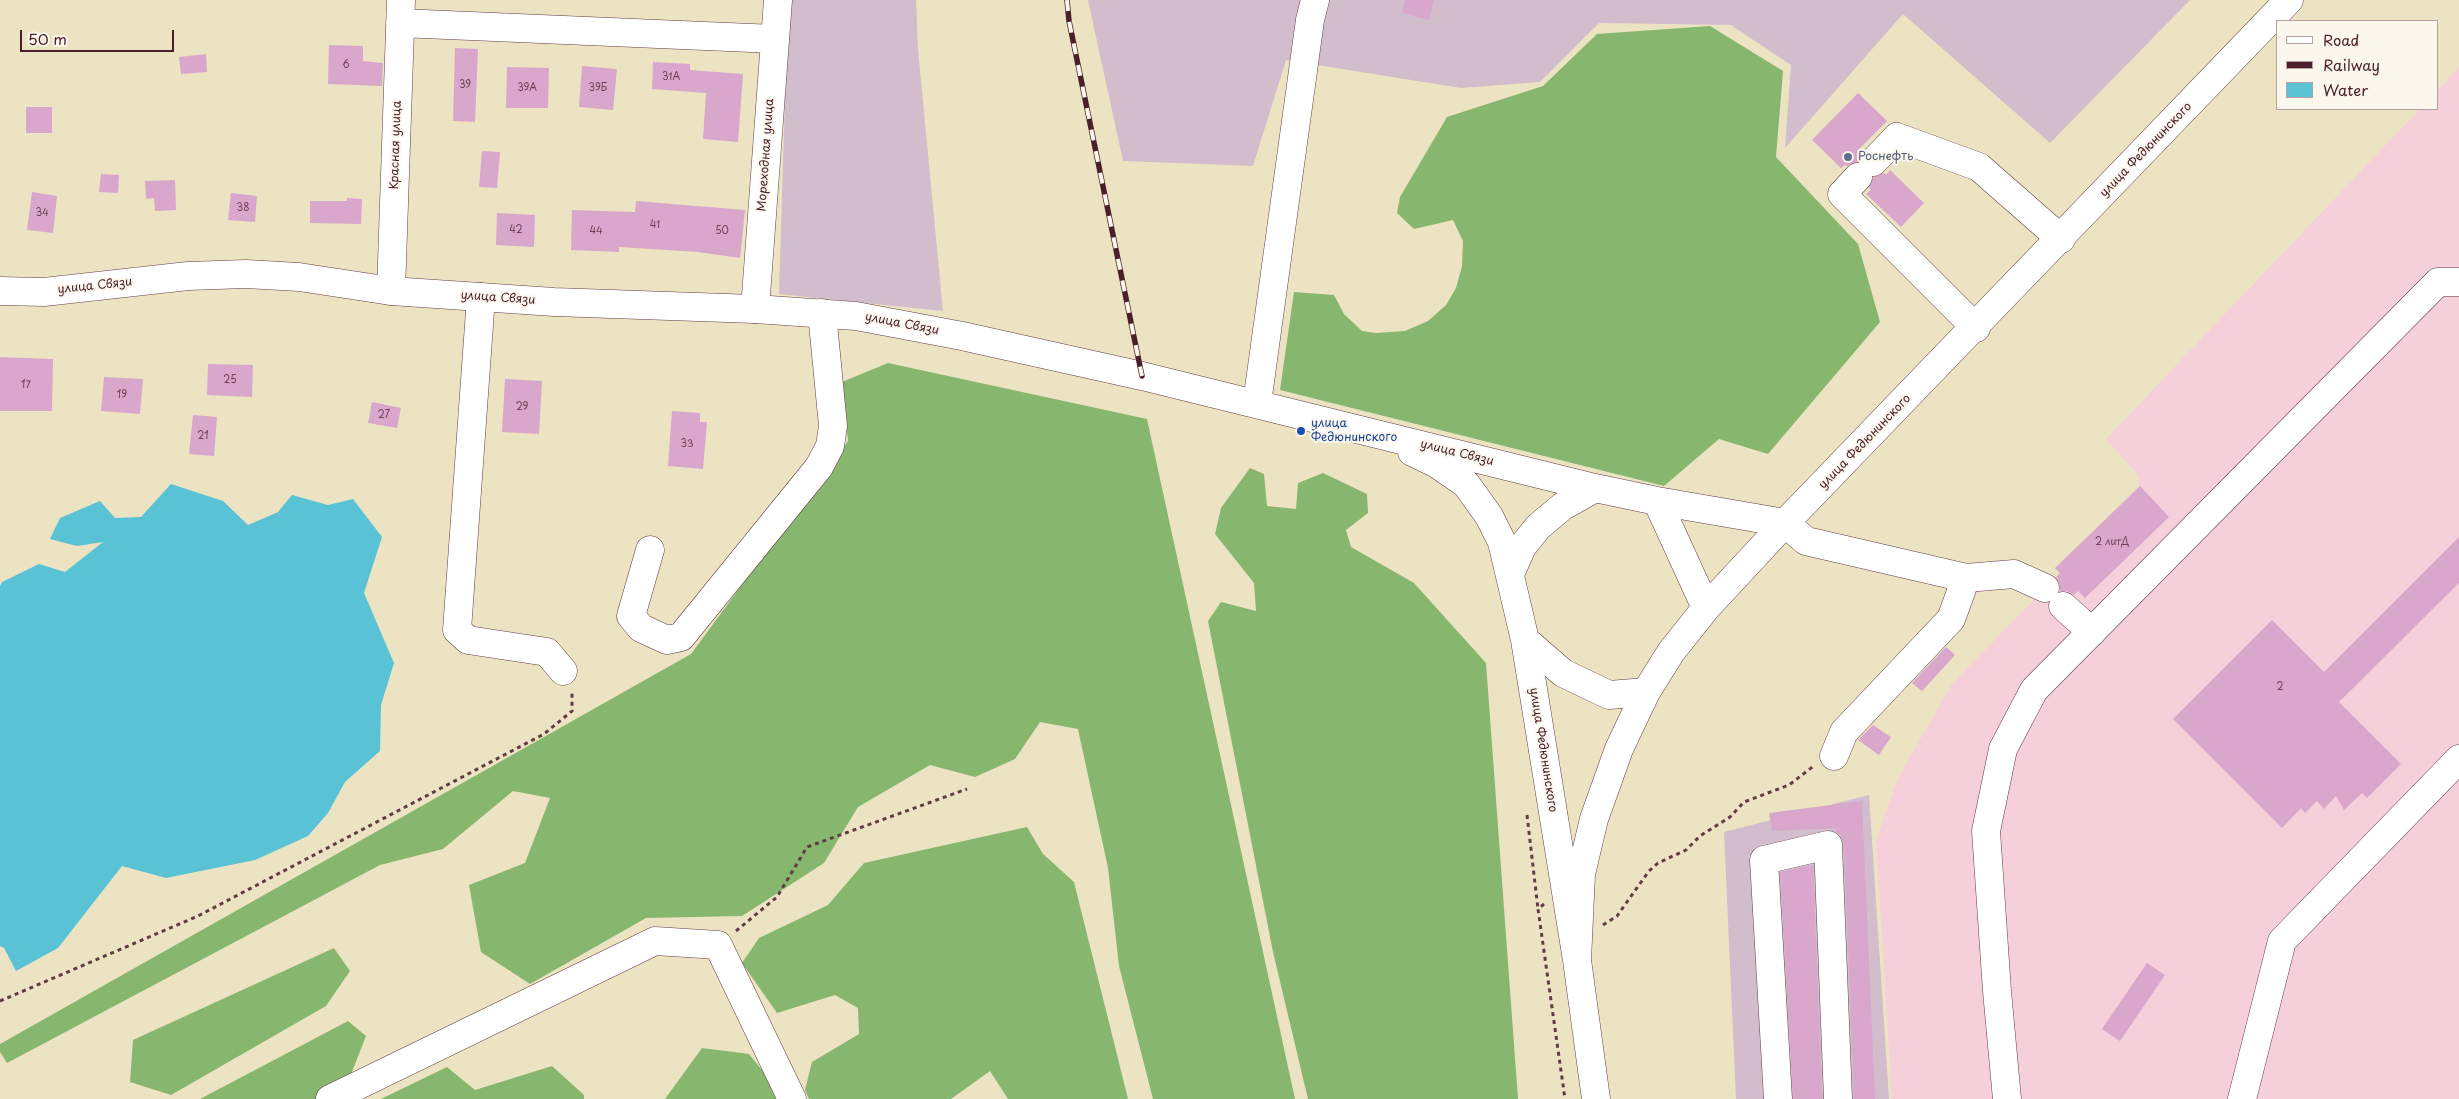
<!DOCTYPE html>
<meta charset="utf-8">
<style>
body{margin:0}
#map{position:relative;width:2459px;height:1099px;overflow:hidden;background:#ece3c3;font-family:"Playpen Sans",sans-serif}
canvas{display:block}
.legend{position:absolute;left:2276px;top:20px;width:162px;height:90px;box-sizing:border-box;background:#fbf7ec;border:1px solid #b4a19f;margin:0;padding:6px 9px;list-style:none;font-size:15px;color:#4a1f2b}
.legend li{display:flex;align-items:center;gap:10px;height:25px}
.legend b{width:25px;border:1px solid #b4a19f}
.scale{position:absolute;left:20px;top:30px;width:154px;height:22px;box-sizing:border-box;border:2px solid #4a1f2b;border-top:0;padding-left:6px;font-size:15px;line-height:18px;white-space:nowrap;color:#4a1f2b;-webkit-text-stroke:4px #fbf7ec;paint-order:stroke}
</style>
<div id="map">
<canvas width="2459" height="1099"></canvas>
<ul class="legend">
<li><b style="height:6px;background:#fff"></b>Road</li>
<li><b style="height:6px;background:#4a1f2b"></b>Railway</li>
<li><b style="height:14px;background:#59c2d5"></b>Water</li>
</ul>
<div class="scale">50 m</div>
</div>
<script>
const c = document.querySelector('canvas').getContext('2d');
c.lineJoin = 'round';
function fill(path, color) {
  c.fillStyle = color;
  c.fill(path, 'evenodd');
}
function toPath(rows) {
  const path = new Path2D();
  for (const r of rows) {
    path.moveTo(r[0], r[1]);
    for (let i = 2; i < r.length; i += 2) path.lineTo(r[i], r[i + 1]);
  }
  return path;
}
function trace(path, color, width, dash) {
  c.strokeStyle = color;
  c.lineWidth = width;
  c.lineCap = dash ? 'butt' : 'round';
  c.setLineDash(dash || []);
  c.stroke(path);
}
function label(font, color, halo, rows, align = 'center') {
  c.font = font + ' "Playpen Sans",sans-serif';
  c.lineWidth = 4;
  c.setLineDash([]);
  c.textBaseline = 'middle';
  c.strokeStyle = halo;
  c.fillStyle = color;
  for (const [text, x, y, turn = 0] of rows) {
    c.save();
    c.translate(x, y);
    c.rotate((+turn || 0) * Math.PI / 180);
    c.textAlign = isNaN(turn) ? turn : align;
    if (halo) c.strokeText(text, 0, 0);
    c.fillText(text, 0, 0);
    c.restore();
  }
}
fill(toPath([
 [2459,67,2459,1099,1892,1099,1876,840,1898,778,1952,684,2060,573,2055,568,2140,486,2137,474,2106,439,2420,109,2438,109,2438,90]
]), '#f5cfda');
fill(toPath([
 [788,0,916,0,918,49,943,311,779,294],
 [1088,0,2190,0,2050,143,1903,14,1785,148,1791,65,1731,25,1599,23,1540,82,1461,88,1286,60,1253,166,1123,161],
 [1869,795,1889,1099,1736,1099,1724,832]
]), '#d1bdcb');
fill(toPath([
 [1710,26,1783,71,1776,157,1858,244,1880,322,1768,454,1719,439,1664,486,1280,390,1294,292,1334,295,1344,314,1362,331,1376,333,1405,331,1428,321,1446,305,1456,288,1462,266,1463,241,1453,220,1414,229,1397,213,1400,197,1447,117,1543,86,1597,34],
 [888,363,1147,419,1295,1099,1153,1099,1119,966,1108,868,1078,729,1040,722,1015,759,975,777,930,765,858,807,824,863,742,916,646,918,530,984,481,952,469,885,525,863,550,798,513,791,443,849,380,865,7,1063,0,1052,0,1044,691,654,848,441,842,382],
 [1250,468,1264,474,1267,506,1296,509,1298,483,1323,473,1367,494,1368,513,1346,530,1351,547,1414,583,1486,663,1518,1099,1308,1099,1273,952,1208,621,1221,602,1256,611,1254,583,1215,534,1221,508],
 [1027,827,1043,854,1074,882,1128,1099,1008,1099,990,1071,951,1099,809,1099,805,1090,812,1062,859,1034,858,1008,835,995,777,1013,742,963,759,938,828,905,864,863],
 [334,948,350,971,326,1006,171,1095,130,1082,133,1040],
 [348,1021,366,1036,346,1087,319,1099,200,1099],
 [702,1048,749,1054,776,1087,782,1099,665,1099],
 [552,1066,584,1095,584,1099,381,1099,447,1067,475,1090]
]), '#87b66e');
fill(toPath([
 [171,484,223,501,248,525,278,512,292,495,328,505,353,499,382,537,364,593,394,663,381,705,380,751,345,782,328,813,308,836,255,860,166,878,122,866,58,948,16,971,4,948,0,946,0,586,2,582,39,564,65,572,103,542,77,546,50,539,60,518,100,501,115,518,141,517]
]), '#59c2d5');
fill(toPath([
 [1405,0,1434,0,1429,20,1402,13],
 [329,45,363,46,363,61,383,63,382,86,328,84],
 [455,48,478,49,475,122,453,121],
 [206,54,207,72,181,74,179,57],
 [653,62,690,64,690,70,743,74,738,142,703,139,706,93,652,89],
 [582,66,617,69,613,110,579,107],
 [507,67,549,68,548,108,506,108],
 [1858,93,1887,121,1859,149,1862,151,1858,162,1847,166,1845,165,1841,168,1812,140],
 [26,107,52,107,52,133,26,133],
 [482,151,500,152,497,188,479,187],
 [1890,170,1924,203,1901,227,1866,194,1871,190,1869,188,1873,177,1884,173,1886,175],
 [101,174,119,175,118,193,99,192],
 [175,180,176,210,155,211,154,198,146,199,145,181],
 [32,192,57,196,53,233,27,230],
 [231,193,257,196,255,222,228,220],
 [347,198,362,199,361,224,310,223,310,201,347,201],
 [636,201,745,210,740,258,698,252,619,247,619,252,571,250,572,210,635,212],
 [497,213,535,215,534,247,496,245],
 [0,357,53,359,52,411,0,411],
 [208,364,253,365,252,397,207,395],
 [104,377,143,379,140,414,101,411],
 [505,379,542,381,539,434,502,432],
 [372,402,401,408,397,428,368,423],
 [672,411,700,413,700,422,707,422,703,469,668,466],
 [193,415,217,417,214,456,189,454],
 [2140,486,2169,517,2085,598,2078,591,2074,595,2067,591,2060,591,2060,586,2056,577,2060,573,2055,568],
 [2459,537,2459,583,2339,702,2401,764,2367,798,2362,793,2344,810,2336,796,2324,809,2317,801,2305,813,2301,808,2282,828,2173,719,2272,620,2324,672],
 [1946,647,1955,655,1922,691,1912,683],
 [1873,725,1891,737,1879,755,1858,740],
 [1862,801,1875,1099,1854,1099,1844,844,1841,836,1836,832,1836,828,1772,831,1769,813],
 [1813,865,1822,1099,1793,1099,1780,872],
 [2147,963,2165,975,2120,1041,2102,1029]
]), '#d8a7cb');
const minor = toPath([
 [400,23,775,39],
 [1873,162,1897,137,1979,167,2061,239],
 [1858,177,1842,194,1976,328],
 [391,291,401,0],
 [481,297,457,630,468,640,547,652,563,671],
 [755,309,778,0],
 [1257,403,1310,20,1315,0],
 [1785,523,1806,541,1966,578,2014,574,2045,588],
 [650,550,631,616,641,628,667,640,681,637,819,467,830,446,833,426,822,313],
 [2063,606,2092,632],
 [1834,756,1844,732,1951,619,1966,578],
 [330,1099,655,941,718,945,792,1099],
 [1778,1099,1764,860,1828,845,1838,1099],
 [2007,1099,1997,991,1986,831,2003,749,2034,690,2438,282,2459,282],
 [2242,1099,2282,941,2459,759]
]);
const major = toPath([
 [0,291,44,292,188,276,246,274,299,277,391,291,554,302,755,309,856,316,962,336,1142,376,1595,488,1657,501,1785,523],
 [1412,452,1437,464,1466,484,1489,516,1502,542,1525,640,1577,960,1596,1099],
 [1657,501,1706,608],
 [1510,574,1522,547,1538,527,1563,506,1595,488],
 [1525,640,1563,673,1609,695,1646,692],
 [1577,960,1581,874,1594,819,1619,749,1646,692,1671,652,1706,608,1785,523,2289,0]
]);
trace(minor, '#623c42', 29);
trace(major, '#623c42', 29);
trace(toPath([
 [1527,815,1538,909],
 [1544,904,1538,909,1565,1099],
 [1603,925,1617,916,1649,871,1658,863,1686,850,1700,836,1730,817,1744,802,1789,785,1815,765],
 [736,931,777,897,807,847,967,789],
 [0,1001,198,916,544,734,572,711,572,692]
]), '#623c42', 3, [4, 4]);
trace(minor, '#fff', 28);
trace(major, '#fff', 28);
const rail = toPath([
 [1067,0,1069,21,1142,376]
]);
trace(rail, '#4a1f2b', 5.5);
trace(rail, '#fbf7ec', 4, [11]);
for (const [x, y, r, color] of [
 [1848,157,5,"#5c6f8a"],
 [1301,431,5,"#1a4fb4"]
]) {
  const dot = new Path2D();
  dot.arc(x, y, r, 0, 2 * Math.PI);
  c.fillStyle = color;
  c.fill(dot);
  trace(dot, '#fbf7ec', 2);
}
label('10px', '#6e4153', null, [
 ["6",346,65],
 ["31А",671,77],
 ["39",465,85],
 ["39А",527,88],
 ["39Б",598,88],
 ["38",243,208],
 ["34",42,213],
 ["41",655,225],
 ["42",516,230],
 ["44",596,231],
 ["50",722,231],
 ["25",230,380],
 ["17",26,385],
 ["19",122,395],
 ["29",522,407],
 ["27",384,415],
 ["21",203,436],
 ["33",687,444],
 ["2 литД",2112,542],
 ["2",2280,687]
]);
label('12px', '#4a1f2b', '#fbf7ec', [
 ["Красная улица",396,145,-88],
 ["улица Федюнинского",2146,150,-46],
 ["Мореходная улица",766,155,-86],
 ["улица Связи",95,286,-6],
 ["улица Связи",498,298,4],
 ["улица Связи",902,324,11],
 ["улица Федюнинского",1865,442,-46],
 ["улица Связи",1457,453,14],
 ["улица Федюнинского",1543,750,81]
]);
label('12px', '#4e5e75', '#fbf7ec', [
 ["Роснефть",1858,157]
], 'left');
label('12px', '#164399', '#fbf7ec', [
 ["улица",1311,424],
 ["Федюнинского",1311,438]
], 'left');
</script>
